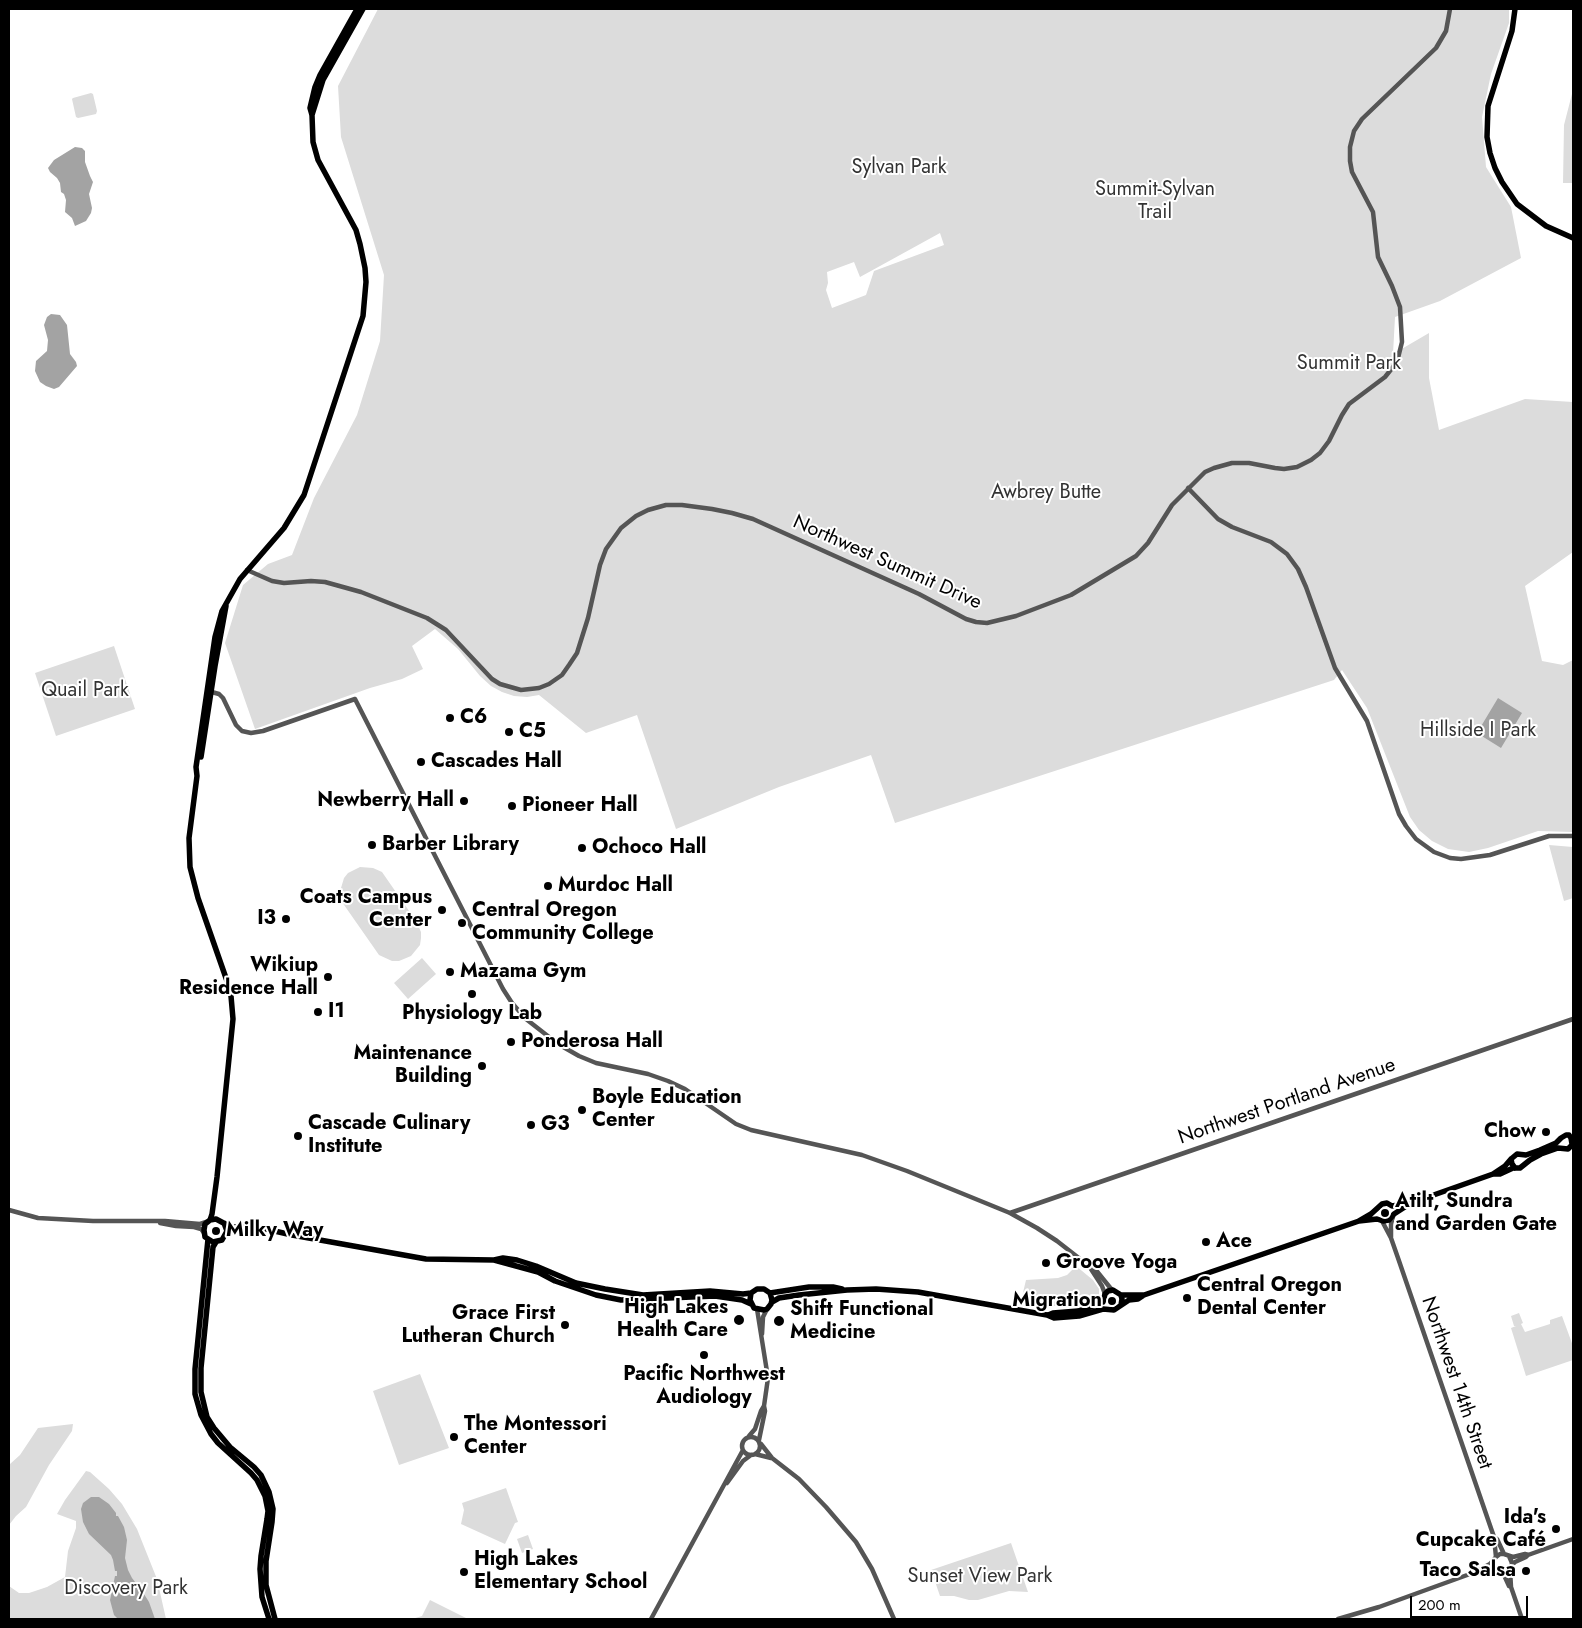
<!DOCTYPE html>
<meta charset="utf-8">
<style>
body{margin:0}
#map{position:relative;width:1582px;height:1628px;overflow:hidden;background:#fff;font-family:Jost,sans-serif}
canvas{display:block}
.frame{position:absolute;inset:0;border:10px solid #000;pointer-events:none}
.scale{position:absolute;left:1410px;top:1596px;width:118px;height:22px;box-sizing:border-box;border:2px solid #000;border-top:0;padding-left:6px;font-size:15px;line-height:18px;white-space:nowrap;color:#000;-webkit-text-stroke:4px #fff;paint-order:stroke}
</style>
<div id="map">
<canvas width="1582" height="1628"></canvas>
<div class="frame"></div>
<div class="scale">200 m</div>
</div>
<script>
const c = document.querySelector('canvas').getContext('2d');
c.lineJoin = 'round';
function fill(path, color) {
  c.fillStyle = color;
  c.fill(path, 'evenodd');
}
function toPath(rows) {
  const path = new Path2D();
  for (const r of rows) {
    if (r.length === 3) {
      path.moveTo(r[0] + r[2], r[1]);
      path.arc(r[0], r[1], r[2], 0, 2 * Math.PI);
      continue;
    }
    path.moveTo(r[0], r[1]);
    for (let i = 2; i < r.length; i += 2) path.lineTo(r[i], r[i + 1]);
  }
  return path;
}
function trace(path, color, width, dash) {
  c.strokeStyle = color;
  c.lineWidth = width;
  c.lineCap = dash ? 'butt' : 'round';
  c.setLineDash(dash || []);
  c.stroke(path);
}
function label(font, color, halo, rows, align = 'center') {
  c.font = font + ' Jost,sans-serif';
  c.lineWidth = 4;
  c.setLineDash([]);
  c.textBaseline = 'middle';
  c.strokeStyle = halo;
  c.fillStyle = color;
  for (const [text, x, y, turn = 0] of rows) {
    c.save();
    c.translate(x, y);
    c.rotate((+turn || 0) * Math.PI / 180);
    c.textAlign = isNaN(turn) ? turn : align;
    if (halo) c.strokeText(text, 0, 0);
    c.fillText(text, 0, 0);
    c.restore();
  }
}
fill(toPath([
 [378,9,1509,9,1509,23,1491,74,1482,117,1486,167,1511,207,1521,258,1440,301,1395,317,1393,354,1429,333,1429,378,1439,430,1525,399,1573,402,1573,552,1525,586,1542,661,1563,665,1573,660,1573,832,1538,831,1488,848,1469,852,1448,849,1432,841,1419,830,1410,817,1367,708,1342,670,1334,680,895,823,871,755,779,787,676,829,637,715,586,733,539,695,527,697,514,696,502,692,491,686,480,676,458,649,435,629,412,646,423,669,402,679,370,688,255,729,225,643,243,585,268,564,292,555,314,498,357,415,380,341,384,275,341,137,338,86],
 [940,233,944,245,874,271,866,295,832,308,826,290,828,283,827,272,854,262,860,277],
 [1573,90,1573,183,1563,183,1564,125],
 [91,93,93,94,97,111,96,114,78,118,76,117,72,99,73,98],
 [114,646,135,709,56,736,35,673],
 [1549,845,1573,847,1573,898,1564,901],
 [360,867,373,868,382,872,416,921,421,932,421,938,420,945,411,956,399,961,392,961,379,955,342,902,341,888,344,878,348,873],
 [422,958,436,974,408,999,394,983],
 [1076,1266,1093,1280,1099,1289,1099,1297,1085,1303,1057,1306,1037,1305,1021,1301,1026,1280,1058,1278,1067,1275],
 [1519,1313,1523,1323,1521,1324,1525,1332,1550,1324,1550,1320,1562,1316,1573,1346,1573,1360,1526,1376,1511,1328,1516,1326,1514,1326,1511,1316],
 [420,1374,449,1448,399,1465,373,1391],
 [73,1424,72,1431,49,1465,26,1507,16,1516,9,1525,9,1467,10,1464,20,1455,38,1428],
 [86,1471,90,1472,109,1489,122,1504,137,1529,157,1579,166,1619,9,1619,9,1586,19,1593,29,1593,47,1587,65,1577,68,1551,76,1528,76,1521,57,1514,65,1500],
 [506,1488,518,1522,515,1523,505,1544,461,1524,464,1510,462,1503],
 [528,1535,533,1549,522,1553,517,1539],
 [1011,1543,1028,1592,1009,1591,978,1600,969,1600,954,1596,940,1596,931,1570],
 [430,1600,466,1618,466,1619,412,1619,422,1616]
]), '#dcdcdc');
fill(toPath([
 [75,147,82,148,85,151,85,162,90,176,93,182,89,194,92,208,91,213,86,221,75,226,72,218,65,212,66,200,64,194,61,192,60,183,57,178,50,172,48,168,54,160],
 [51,314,60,315,67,325,70,354,76,362,77,366,59,387,54,389,46,386,40,382,35,371,36,361,47,351,48,340,44,325,47,317],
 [1498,698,1522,713,1501,748,1477,733],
 [91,1497,99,1497,109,1504,116,1513,116,1516,118,1516,124,1527,127,1540,125,1558,128,1570,132,1578,142,1591,149,1602,155,1619,118,1619,114,1615,110,1600,115,1576,117,1576,117,1571,115,1571,113,1560,111,1555,89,1534,83,1522,81,1509,83,1503]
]), '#a3a3a3');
trace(toPath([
 [1188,488,1218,519,1232,527,1271,542,1287,554,1298,569,1306,587,1335,668,1367,721,1399,814,1406,826,1416,839,1434,852,1450,858,1461,859,1490,855,1549,836,1573,836],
 [247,570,272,581,284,583,311,581,325,582,361,592,427,618,446,630,492,679,500,684,521,690,539,688,549,684,562,675,569,665,577,653,588,618,600,565,606,549,621,528,636,516,648,510,666,505,682,505,712,509,732,513,753,519,919,594,966,619,976,622,987,623,1016,616,1071,595,1136,556,1148,543,1172,505,1205,472,1214,468,1232,463,1249,463,1275,468,1284,469,1297,467,1311,460,1320,453,1329,441,1342,415,1349,404,1385,377,1393,367,1398,358,1402,342,1400,307,1392,286,1378,257,1373,212,1352,172,1350,161,1350,147,1354,131,1362,119,1436,48,1446,31,1450,9],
 [208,691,219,694,223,698,236,725,242,731,251,733,263,731,355,699,503,989,512,1003,526,1019,558,1044,579,1056,596,1063,648,1074,668,1081,685,1089,736,1124,751,1130,862,1155,907,1171,1010,1213,1037,1228,1057,1241,1089,1266,1095,1269,1112,1290],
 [9,1210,38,1218,93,1221,165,1221,200,1224,206,1222],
 [1010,1213,1573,1019],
 [1382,1221,1391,1238,1398,1258,1494,1537,1497,1539,1504,1554],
 [160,1223,176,1226,194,1227,201,1229,204,1233],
 [1391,1237,1391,1224,1393,1217],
 [1089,1266,1102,1286,1105,1294],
 [757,1309,768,1378,764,1406,765,1411,759,1440],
 [762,1334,763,1317,767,1309],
 [749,1436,755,1429,761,1411,764,1406],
 [751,1446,9],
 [761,1444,772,1458,799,1479,826,1507,856,1542,872,1569,894,1619],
 [755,1454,771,1458],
 [727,1483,743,1461,751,1455],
 [1494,1537,1496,1557],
 [1512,1565,1515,1562,1526,1557,1528,1555],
 [1495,1568,1504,1575,1509,1586,1511,1587],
 [1510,1569,1511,1587,1522,1619],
 [1500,1572,1505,1572,1511,1567,1512,1563,1509,1556],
 [1471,1574,1490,1564,1496,1557,1500,1554,1504,1554,1513,1557,1525,1554,1528,1555,1573,1539],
 [651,1619,743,1450],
 [1338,1619,1379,1607,1470,1574,1491,1570,1497,1570]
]), '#555', 4.5);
trace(toPath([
 [1515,9,1512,31,1488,106,1487,137,1490,153,1495,168,1502,182,1517,204,1546,226,1573,238],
 [312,115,323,80,363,9],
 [201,757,215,666,226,606],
 [1515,1168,1512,1164,1511,1159,1517,1154,1526,1155,1540,1150,1556,1143,1561,1138,1566,1135,1569,1135,1571,1138,1572,1144],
 [1493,1174,1505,1166,1511,1159],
 [210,1220,212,1214,217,1177,233,1019,231,996,227,981,198,898,190,867,189,838,197,776,196,767,215,637,222,611,240,579,284,528,304,495,363,316,366,282,365,268,360,244,356,230,318,160,313,142,312,115,310,108,315,87,320,75,357,9],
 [1359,1221,1377,1219,1383,1221,1389,1220,1394,1214,1411,1203],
 [224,1223,227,1231,222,1240,213,1242,205,1237,204,1230,205,1224,210,1220,216,1219,231,1227,257,1227,292,1235,426,1259,494,1260,503,1258,517,1260,536,1266,576,1283,605,1289,643,1295,710,1291,743,1294,751,1293,757,1289,764,1289,770,1293,772,1300,771,1304,767,1309,764,1310,754,1308,750,1300,751,1293],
 [226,1234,234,1231,263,1231],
 [208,1239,195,1369,195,1394,201,1415,211,1434,218,1443,251,1473,257,1480,265,1496,268,1511,267,1519,261,1556,260,1569,262,1597,269,1619],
 [216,1242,213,1247,201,1368,201,1392,207,1417,214,1428,230,1447,254,1467,261,1475,269,1492,273,1509,272,1522,266,1561,266,1585,275,1619],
 [494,1260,538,1272,555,1281,596,1295,621,1300,715,1296,742,1300,751,1304],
 [770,1293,809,1287,833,1287,842,1289],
 [1121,1295,1144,1295],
 [772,1302,779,1298,799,1295,847,1290,876,1289,918,1292,1047,1315,1054,1318,1079,1316,1103,1309,1114,1310,1129,1300,1138,1299,1144,1295,1359,1221,1371,1214,1382,1204,1387,1203,1392,1206,1411,1203,1493,1174,1500,1174,1513,1168,1520,1168,1530,1160,1541,1154,1558,1148,1568,1149,1573,1144],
 [1103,1302,1105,1294,1108,1291,1113,1290,1121,1295,1122,1299,1121,1305],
 [1048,1315,1053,1313,1078,1311,1096,1305,1103,1300]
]), '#000', 5.5);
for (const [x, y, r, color] of [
 [450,718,5,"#000"],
 [509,732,5,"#000"],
 [421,762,5,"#000"],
 [464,801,5,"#000"],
 [512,806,5,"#000"],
 [372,845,5,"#000"],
 [582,848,5,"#000"],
 [548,886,5,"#000"],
 [442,910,5,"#000"],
 [286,919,5,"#000"],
 [462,923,5,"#000"],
 [450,972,5,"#000"],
 [328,977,5,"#000"],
 [472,994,5,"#000"],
 [318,1012,5,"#000"],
 [511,1042,5,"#000"],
 [482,1066,5,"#000"],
 [582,1110,5,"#000"],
 [531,1125,5,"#000"],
 [1546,1132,5,"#000"],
 [298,1136,5,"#000"],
 [1385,1213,5,"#000"],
 [216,1231,5,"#000"],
 [1206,1242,5,"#000"],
 [1046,1263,5,"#000"],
 [1187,1298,5,"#000"],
 [1112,1301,5,"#000"],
 [739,1320,6,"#000"],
 [779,1321,6,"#000"],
 [565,1325,5,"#000"],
 [704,1355,5,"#000"],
 [454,1437,5,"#000"],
 [1556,1529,5,"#000"],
 [1526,1571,5,"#000"],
 [464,1572,5,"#000"]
]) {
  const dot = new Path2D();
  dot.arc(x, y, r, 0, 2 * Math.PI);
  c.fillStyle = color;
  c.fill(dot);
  trace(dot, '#fff', 2);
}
label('20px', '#333', '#fff', [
 ["Sylvan Park",899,168],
 ["Summit-Sylvan",1155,190],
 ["Trail",1155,213],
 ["Summit Park",1349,364],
 ["Awbrey Butte",1046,493],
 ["Quail Park",85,691],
 ["Hillside I Park",1478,731],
 ["Sunset View Park",980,1577],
 ["Discovery Park",126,1589]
]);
label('20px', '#000', '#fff', [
 ["Northwest Summit Drive",887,563,24],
 ["Northwest Portland Avenue",1287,1102,-19],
 ["Northwest 14th Street",1456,1383,71]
]);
label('bold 20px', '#000', '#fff', [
 ["C6",460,718],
 ["C5",519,732],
 ["Cascades Hall",431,762],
 ["Newberry Hall",454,801,"right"],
 ["Pioneer Hall",522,806],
 ["Barber Library",382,845],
 ["Ochoco Hall",592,848],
 ["Murdoc Hall",558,886],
 ["Coats Campus",432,898,"right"],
 ["Center",432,921,"right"],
 ["Central Oregon",472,911],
 ["Community College",472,934],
 ["I3",276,919,"right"],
 ["Wikiup",318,966,"right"],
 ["Residence Hall",318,989,"right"],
 ["Mazama Gym",460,972],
 ["I1",328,1012],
 ["Physiology Lab",472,1014,"center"],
 ["Ponderosa Hall",521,1042],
 ["Maintenance",472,1054,"right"],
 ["Building",472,1077,"right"],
 ["Boyle Education",592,1098],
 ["Center",592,1121],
 ["Cascade Culinary",308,1124],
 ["Institute",308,1147],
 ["G3",541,1125],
 ["Chow",1536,1132,"right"],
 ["Atilt, Sundra",1395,1202],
 ["and Garden Gate",1395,1225],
 ["Milky Way",226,1231],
 ["Ace",1216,1242],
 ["Groove Yoga",1056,1263],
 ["Central Oregon",1197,1286],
 ["Dental Center",1197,1309],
 ["Migration",1102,1301,"right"],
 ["High Lakes",728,1308,"right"],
 ["Health Care",728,1331,"right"],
 ["Shift Functional",790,1310],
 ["Medicine",790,1333],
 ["Grace First",555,1314,"right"],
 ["Lutheran Church",555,1337,"right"],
 ["Pacific Northwest",704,1375,"center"],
 ["Audiology",704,1398,"center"],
 ["The Montessori",464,1425],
 ["Center",464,1448],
 ["Ida's",1546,1518,"right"],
 ["Cupcake Café",1546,1541,"right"],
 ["High Lakes",474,1560],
 ["Elementary School",474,1583],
 ["Taco Salsa",1516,1571,"right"]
], 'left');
</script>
